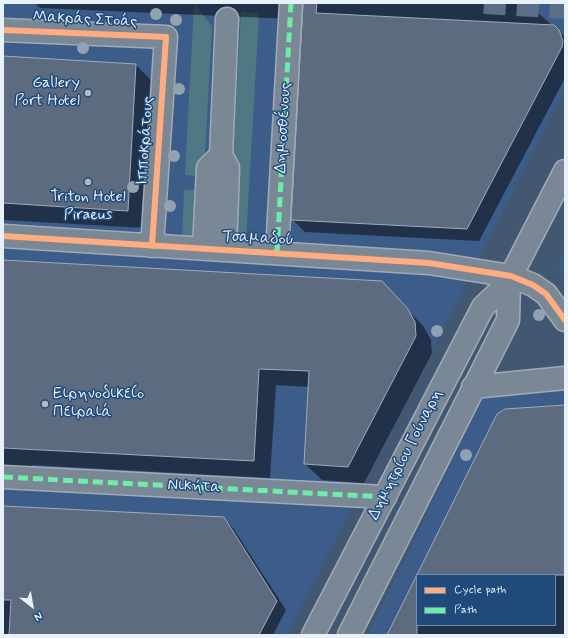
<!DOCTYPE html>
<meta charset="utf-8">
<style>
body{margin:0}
#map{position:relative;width:568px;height:638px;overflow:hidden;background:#425771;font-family:Mynerve,sans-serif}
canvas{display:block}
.frame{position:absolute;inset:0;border:4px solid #e8f1f8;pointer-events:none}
.legend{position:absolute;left:416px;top:574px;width:140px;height:52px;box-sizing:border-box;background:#1f4a7a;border:1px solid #6f8dac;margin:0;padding:5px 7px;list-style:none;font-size:12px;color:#e8f1f8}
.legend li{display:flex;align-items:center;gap:8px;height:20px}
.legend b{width:20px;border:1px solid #6f8dac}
.north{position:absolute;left:12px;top:586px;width:40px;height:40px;-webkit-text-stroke:3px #1f4a7a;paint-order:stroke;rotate:149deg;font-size:11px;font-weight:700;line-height:16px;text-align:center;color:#e8f1f8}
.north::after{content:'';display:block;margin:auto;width:14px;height:18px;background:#e8f1f8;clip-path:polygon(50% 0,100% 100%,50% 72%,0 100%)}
</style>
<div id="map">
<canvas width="568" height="638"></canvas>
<div class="frame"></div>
<ul class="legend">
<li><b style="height:5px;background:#ffac80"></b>Cycle path</li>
<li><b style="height:5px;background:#6deda7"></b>Path</li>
</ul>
<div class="north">N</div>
</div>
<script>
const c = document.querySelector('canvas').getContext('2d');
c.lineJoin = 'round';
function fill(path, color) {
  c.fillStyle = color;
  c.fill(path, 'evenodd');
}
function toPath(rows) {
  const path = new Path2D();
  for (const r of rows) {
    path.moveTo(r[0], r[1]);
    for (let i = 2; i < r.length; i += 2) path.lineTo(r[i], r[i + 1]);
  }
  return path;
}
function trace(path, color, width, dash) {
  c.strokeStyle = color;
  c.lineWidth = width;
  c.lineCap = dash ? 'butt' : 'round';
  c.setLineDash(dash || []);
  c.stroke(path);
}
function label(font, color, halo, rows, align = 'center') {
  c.font = font + ' Mynerve,sans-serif';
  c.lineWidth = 3;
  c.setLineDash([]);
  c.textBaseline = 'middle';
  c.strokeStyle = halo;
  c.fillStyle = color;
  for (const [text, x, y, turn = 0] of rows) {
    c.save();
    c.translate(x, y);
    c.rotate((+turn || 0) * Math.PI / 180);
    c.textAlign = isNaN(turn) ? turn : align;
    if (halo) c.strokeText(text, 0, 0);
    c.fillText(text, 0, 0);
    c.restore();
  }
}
fill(toPath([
 [3,3,565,3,565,89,287,635,3,635],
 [565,252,565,286,559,270,560,262],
 [565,384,565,635,368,635,484,396],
 [417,575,555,575,555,625,417,625]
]), '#3c5d8a');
fill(toPath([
 [194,4,212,26,204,176,185,175],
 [241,12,259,13,246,242,228,241],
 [184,190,202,190,199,241,182,240]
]), '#4e7884');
fill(toPath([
 [35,3,304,3,298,4,291,19,40,8],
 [305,3,527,3,565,37,565,78,479,241,305,232,292,219],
 [3,57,136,65,154,83,145,228,3,220],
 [3,260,382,282,424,327,431,340,432,353,364,483,322,480,305,464,309,387,276,385,270,478,32,465,31,470,3,469],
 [565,405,565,635,388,635,417,577,417,625,555,625,555,575,418,575],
 [3,507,224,518,233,528,286,610,273,635,3,635]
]), '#0007');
const building = toPath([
 [303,3,317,3,316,13,554,25,559,30,563,41,562,47,467,229,291,220,303,3],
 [3,56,136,64,128,211,3,203,3,56],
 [3,260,382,281,408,309,415,322,416,336,348,467,304,464,309,371,259,369,254,461,3,448,3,260],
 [565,405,565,575,417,575,417,635,387,635,497,414,505,409,565,405],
 [3,506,224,517,277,601,259,635,9,635,11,600,3,600,3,506]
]);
fill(building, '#5c6b7f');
trace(building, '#a0abb8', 1);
trace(toPath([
 [484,3,565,8]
]), '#5b6e85', 22, [22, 11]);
const pedestrian = toPath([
 [277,252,291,3],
 [3,477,385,497]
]);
const minor = toPath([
 [3,30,166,37,152,246],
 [3,236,429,263,511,276,533,285,546,294,565,320],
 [204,248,208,168,221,155],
 [225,250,228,168,221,155,227,19]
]);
const tertiary = toPath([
 [473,387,565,378]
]);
const secondary = toPath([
 [313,635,483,307,509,282],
 [349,635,508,320,509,282,511,276,565,171]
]);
trace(pedestrian, '#a0abb8', 25);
trace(minor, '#a0abb8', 25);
trace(tertiary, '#a0abb8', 25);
trace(secondary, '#a0abb8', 25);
trace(pedestrian, '#7a8795', 22);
trace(minor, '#7a8795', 22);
trace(tertiary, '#7a8795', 22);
trace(secondary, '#7a8795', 22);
trace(toPath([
 [277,252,291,3],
 [3,477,385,497]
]), '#6deda7', 5, [10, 5]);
trace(toPath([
 [3,30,166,37,152,246],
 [3,236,429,263,511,276,533,285,546,294,565,320]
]), '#ffac80', 6);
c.fillStyle = '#91a2b2';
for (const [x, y] of [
 [156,14],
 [176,20],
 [83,48],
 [179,89],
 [174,156],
 [133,187],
 [170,206],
 [539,315],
 [437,331],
 [466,455]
]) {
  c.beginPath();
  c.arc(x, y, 6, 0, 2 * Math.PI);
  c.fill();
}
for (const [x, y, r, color] of [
 [88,93,4,"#aebbc9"],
 [88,182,4,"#aebbc9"],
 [45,404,4,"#aebbc9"]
]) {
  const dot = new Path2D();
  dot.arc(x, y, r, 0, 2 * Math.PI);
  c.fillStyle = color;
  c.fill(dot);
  trace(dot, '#1f4a7a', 1.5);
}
label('16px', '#e8f1f8', '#1f4a7a', [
 ["Μακράς Στοάς",85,20,3],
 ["Δημοσθένους",284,128,-87],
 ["Ιπποκράτους",146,141,-86],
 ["Τσαμαδού",258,239,3],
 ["Δημητρίου Γούναρη",406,455,-63],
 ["Νικήτα",194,487,3]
]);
label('16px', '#e8f1f8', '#1f4a7a', [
 ["Gallery",80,84],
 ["Port Hotel",80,102],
 ["Triton Hotel",88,198,"center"],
 ["Piraeus",88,216,"center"],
 ["Ειρηνοδικείο",53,395,"left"],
 ["Πειραιά",53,413,"left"]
], 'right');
</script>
